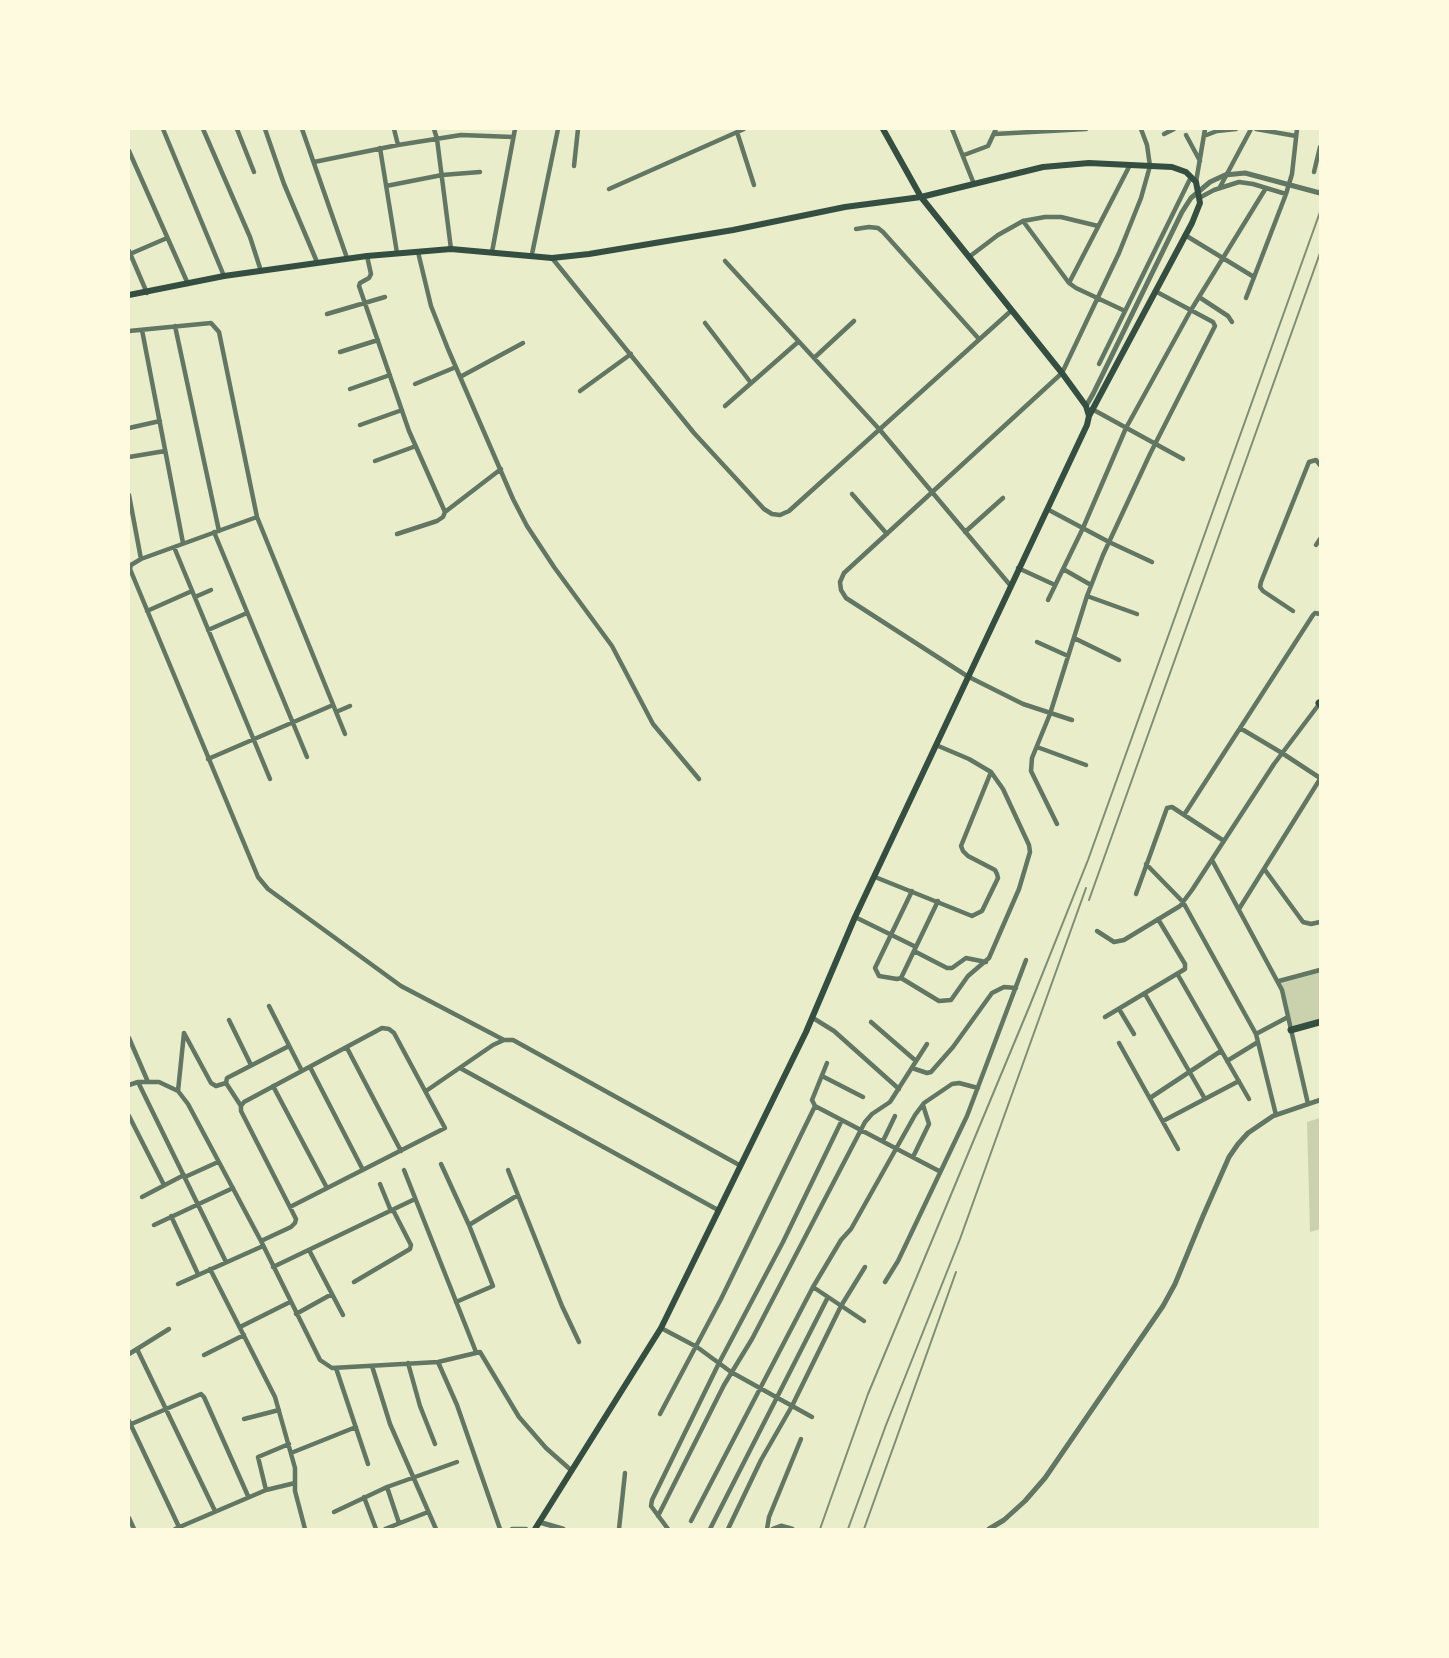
<!DOCTYPE html>
<style>
body{margin:0}
#map{position:relative;width:1449px;height:1658px;overflow:hidden;background:#e9edc9;font-family:"Source Sans 3",sans-serif}
canvas{display:block}
.frame{position:absolute;inset:0;border:130px solid #fefae0;pointer-events:none}
</style>
<div id="map">
<canvas width="1449" height="1658"></canvas>
<div class="frame"></div>
</div>
<script>
const c = document.querySelector('canvas').getContext('2d');
c.lineJoin = 'round';
function fill(path, color) {
  c.fillStyle = color;
  c.fill(path, 'evenodd');
}
function toPath(rows) {
  const path = new Path2D();
  for (const r of rows) {
    path.moveTo(r[0], r[1]);
    for (let i = 2; i < r.length; i += 2) path.lineTo(r[i], r[i + 1]);
  }
  return path;
}
function trace(path, color, width, dash) {
  c.strokeStyle = color;
  c.lineWidth = width;
  c.lineCap = dash ? 'butt' : 'round';
  c.setLineDash(dash || []);
  c.stroke(path);
}
fill(toPath([
 [1320,970,1320,1022,1291,1030,1279,981],
 [1320,1118,1320,1229,1310,1232,1307,1122]
]), '#cad2ad');
trace(toPath([
 [163,129,224,276],
 [203,129,250,237,261,271],
 [237,129,254,172],
 [265,129,284,184,317,262],
 [302,129,347,258],
 [394,129,398,145],
 [434,129,437,139,451,249],
 [952,129,974,184],
 [1256,129,1296,136],
 [737,132,754,185],
 [995,134,1086,129],
 [1164,134,1174,129],
 [1186,135,1200,161],
 [1204,136,1217,131,1236,129],
 [380,148,397,253],
 [129,151,188,284],
 [964,155,988,146,996,129],
 [314,162,398,145,461,135,513,137],
 [574,166,578,129],
 [1314,172,1320,147],
 [1196,182,1205,129],
 [386,186,442,175,480,172],
 [1220,187,1251,129],
 [609,189,744,129],
 [1199,198,1214,190,1239,182,1253,184,1286,194],
 [1023,221,1069,283,1076,288,1125,311],
 [856,229,869,227,878,228,883,232,979,339],
 [1185,235,1254,277],
 [129,251,147,293],
 [418,252,431,306,448,349,513,499,527,526,554,567,612,646,653,724,699,779],
 [492,252,515,129],
 [130,254,167,238],
 [532,254,558,129],
 [367,256,371,274,369,278,360,283,359,286,409,431,445,512,443,517,437,521,397,534],
 [969,257,998,235,1023,221,1045,217,1061,217,1098,226],
 [552,258,694,433,764,509,772,514,780,515,789,511,1012,310],
 [725,261,880,430,1010,585],
 [1069,283,1130,165],
 [1199,297,1228,316,1232,322],
 [1246,298,1286,194,1292,174,1297,129],
 [327,314,385,297],
 [705,323,751,383],
 [175,326,219,531],
 [142,330,183,543],
 [129,331,211,323,219,332,257,517,345,734],
 [340,352,378,340],
 [814,358,854,321],
 [1099,364,1191,177],
 [460,377,523,343],
 [415,384,456,367],
 [350,389,390,375],
 [580,391,631,354],
 [725,406,798,342],
 [1092,409,1183,459],
 [360,425,402,410],
 [129,428,160,421],
 [129,457,165,451],
 [375,461,416,446],
 [852,494,887,534],
 [129,495,141,559],
 [1047,509,1109,542,1152,562],
 [445,512,501,469],
 [257,517,141,559,131,565,130,569,258,877,268,889,401,986,504,1040],
 [214,532,307,757],
 [965,532,1003,498],
 [1316,545,1320,539],
 [174,547,270,779],
 [1018,568,1055,585],
 [1063,569,1091,585],
 [1087,596,1137,614],
 [195,597,211,590],
 [1048,600,1083,528,1126,428,1191,310,1266,188],
 [147,611,192,591],
 [1293,611,1263,591,1260,587,1261,582,1309,462,1316,460,1320,465],
 [208,630,247,613],
 [1074,638,1119,660],
 [1037,642,1068,656],
 [336,712,350,706],
 [1072,720,1023,704,967,676,846,598,841,590,840,582,844,573,1062,373,1119,253,1141,198,1150,166,1147,145,1141,129],
 [1240,728,1282,753,1320,778],
 [1037,747,1086,765],
 [208,759,333,705],
 [1184,815,1313,615,1315,613,1320,614],
 [1057,824,1031,771,1032,758,1050,714,1087,596,1103,555,1150,454,1215,326,1213,322,1155,291],
 [1212,860,1282,990,1308,1104],
 [1146,864,1183,902,1256,1034,1276,1115],
 [1265,870,1303,922,1311,924,1320,922],
 [875,877,972,916,982,911,998,878,997,874,995,870,968,856,963,851,961,846,991,772],
 [912,891,875,968,879,976,897,979,901,978,938,901],
 [1136,894,1167,808,1172,807,1224,841],
 [1239,909,1320,779],
 [855,917,916,947],
 [1097,931,1114,942,1124,940,1180,906,1192,890,1274,764,1320,703],
 [914,951,947,968,952,968,966,958,986,962],
 [1178,975,1249,1099],
 [901,978,939,1001,951,1000,968,976,989,958,1019,889,1030,852,1029,845,1003,789,991,772,969,759,936,745],
 [1279,981,1320,970],
 [1145,994,1205,1099],
 [269,1006,302,1071],
 [1119,1009,1134,1034],
 [1105,1017,1185,969,1185,964,1158,919],
 [813,1018,834,1031,899,1089],
 [229,1020,251,1065],
 [871,1022,916,1061],
 [184,1033,211,1083,216,1086,226,1083],
 [1256,1034,1288,1017],
 [129,1038,148,1082],
 [1119,1043,1178,1149],
 [347,1048,401,1151],
 [1227,1061,1258,1042],
 [827,1063,812,1100,815,1106,939,1171],
 [310,1067,363,1170],
 [460,1068,718,1210],
 [912,1068,927,1073,931,1072,953,1047,992,993,1004,987,1016,988],
 [822,1076,863,1097],
 [138,1082,226,1262],
 [129,1085,138,1082,159,1082,178,1091,188,1104,261,1241,320,1360,332,1368,438,1362,480,1352,519,1417,546,1448,572,1471],
 [273,1086,327,1188],
 [178,1091,184,1033],
 [426,1091,493,1045,504,1040,513,1040,741,1166],
 [1150,1098,1221,1051],
 [241,1106,226,1083,227,1078,289,1046],
 [129,1116,164,1185],
 [1163,1121,1239,1081],
 [883,1141,895,1116],
 [913,1157,929,1124,923,1105],
 [441,1164,469,1225,493,1286,456,1302],
 [404,1170,476,1352],
 [508,1170,562,1306,579,1342],
 [185,1177,218,1162],
 [380,1184,391,1211],
 [142,1197,184,1175],
 [171,1216,198,1274],
 [154,1225,233,1188],
 [469,1225,518,1195],
 [261,1241,291,1227,295,1223,296,1219,241,1111,241,1106,244,1102,382,1028,389,1029,394,1033,445,1128,290,1207],
 [309,1250,343,1315],
 [273,1267,415,1199],
 [210,1269,275,1397,295,1468,295,1491,305,1529],
 [354,1282,410,1249,411,1245,393,1210],
 [885,1282,898,1261,967,1116,1026,960],
 [178,1284,263,1246],
 [813,1287,864,1321],
 [296,1314,332,1294],
 [240,1327,290,1302],
 [661,1328,697,1347,731,1372,812,1417],
 [137,1349,215,1511],
 [129,1354,169,1329],
 [204,1355,244,1335],
 [438,1362,457,1405,500,1529],
 [408,1363,420,1406,435,1444],
 [372,1366,390,1424,436,1529],
 [336,1368,368,1464],
 [660,1414,721,1299,815,1106],
 [244,1419,279,1410],
 [129,1421,179,1527],
 [129,1425,201,1394,204,1397,248,1496],
 [291,1453,356,1427],
 [387,1487,399,1523],
 [266,1490,258,1457,289,1444],
 [364,1497,376,1529],
 [334,1512,387,1487,457,1462],
 [658,1516,724,1385,752,1339,865,1122,872,1114,890,1102,927,1044],
 [129,1518,134,1529],
 [691,1521,813,1287,841,1240,851,1229,915,1115,924,1103,952,1084,959,1083,978,1088],
 [175,1529,266,1490,295,1483],
 [385,1529,428,1512],
 [512,1529,526,1529],
 [619,1529,625,1473],
 [668,1529,651,1506,652,1500,719,1363,783,1242,842,1120],
 [710,1529,828,1297],
 [728,1529,761,1460,792,1406,841,1306,865,1267],
 [767,1529,769,1517,801,1439]
]), '#617663', 4.5);
trace(toPath([
 [1086,406,1093,394,1182,212,1191,198,1210,182,1225,175,1245,173,1320,193],
 [539,1522,563,1529],
 [773,1529,781,1526,792,1529],
 [989,1529,1004,1520,1025,1501,1045,1478,1163,1306,1175,1284,1203,1216,1229,1157,1238,1144,1248,1133,1273,1116,1320,1100]
]), '#617663', 5);
trace(toPath([
 [129,295,224,276,367,256,451,249,552,258,589,254,733,230,845,207,921,197,1043,167,1089,163,1172,167,1186,172,1196,182,1200,203,1192,223,1089,416],
 [535,1529,661,1328,806,1032,855,917,1087,425,1089,416,1086,406,1062,373,921,197,883,129]
]), '#344e41', 6);
trace(toPath([
 [1319,703,1320,704],
 [1291,1030,1320,1022]
]), '#344e41', 7);
trace(toPath([
 [1089,900,1320,253],
 [820,1529,868,1394,1030,1005,1088,860,1320,212],
 [848,1529,886,1425,960,1239,1086,888],
 [864,1529,956,1272]
]), '#7c8e77', 2);
</script>
